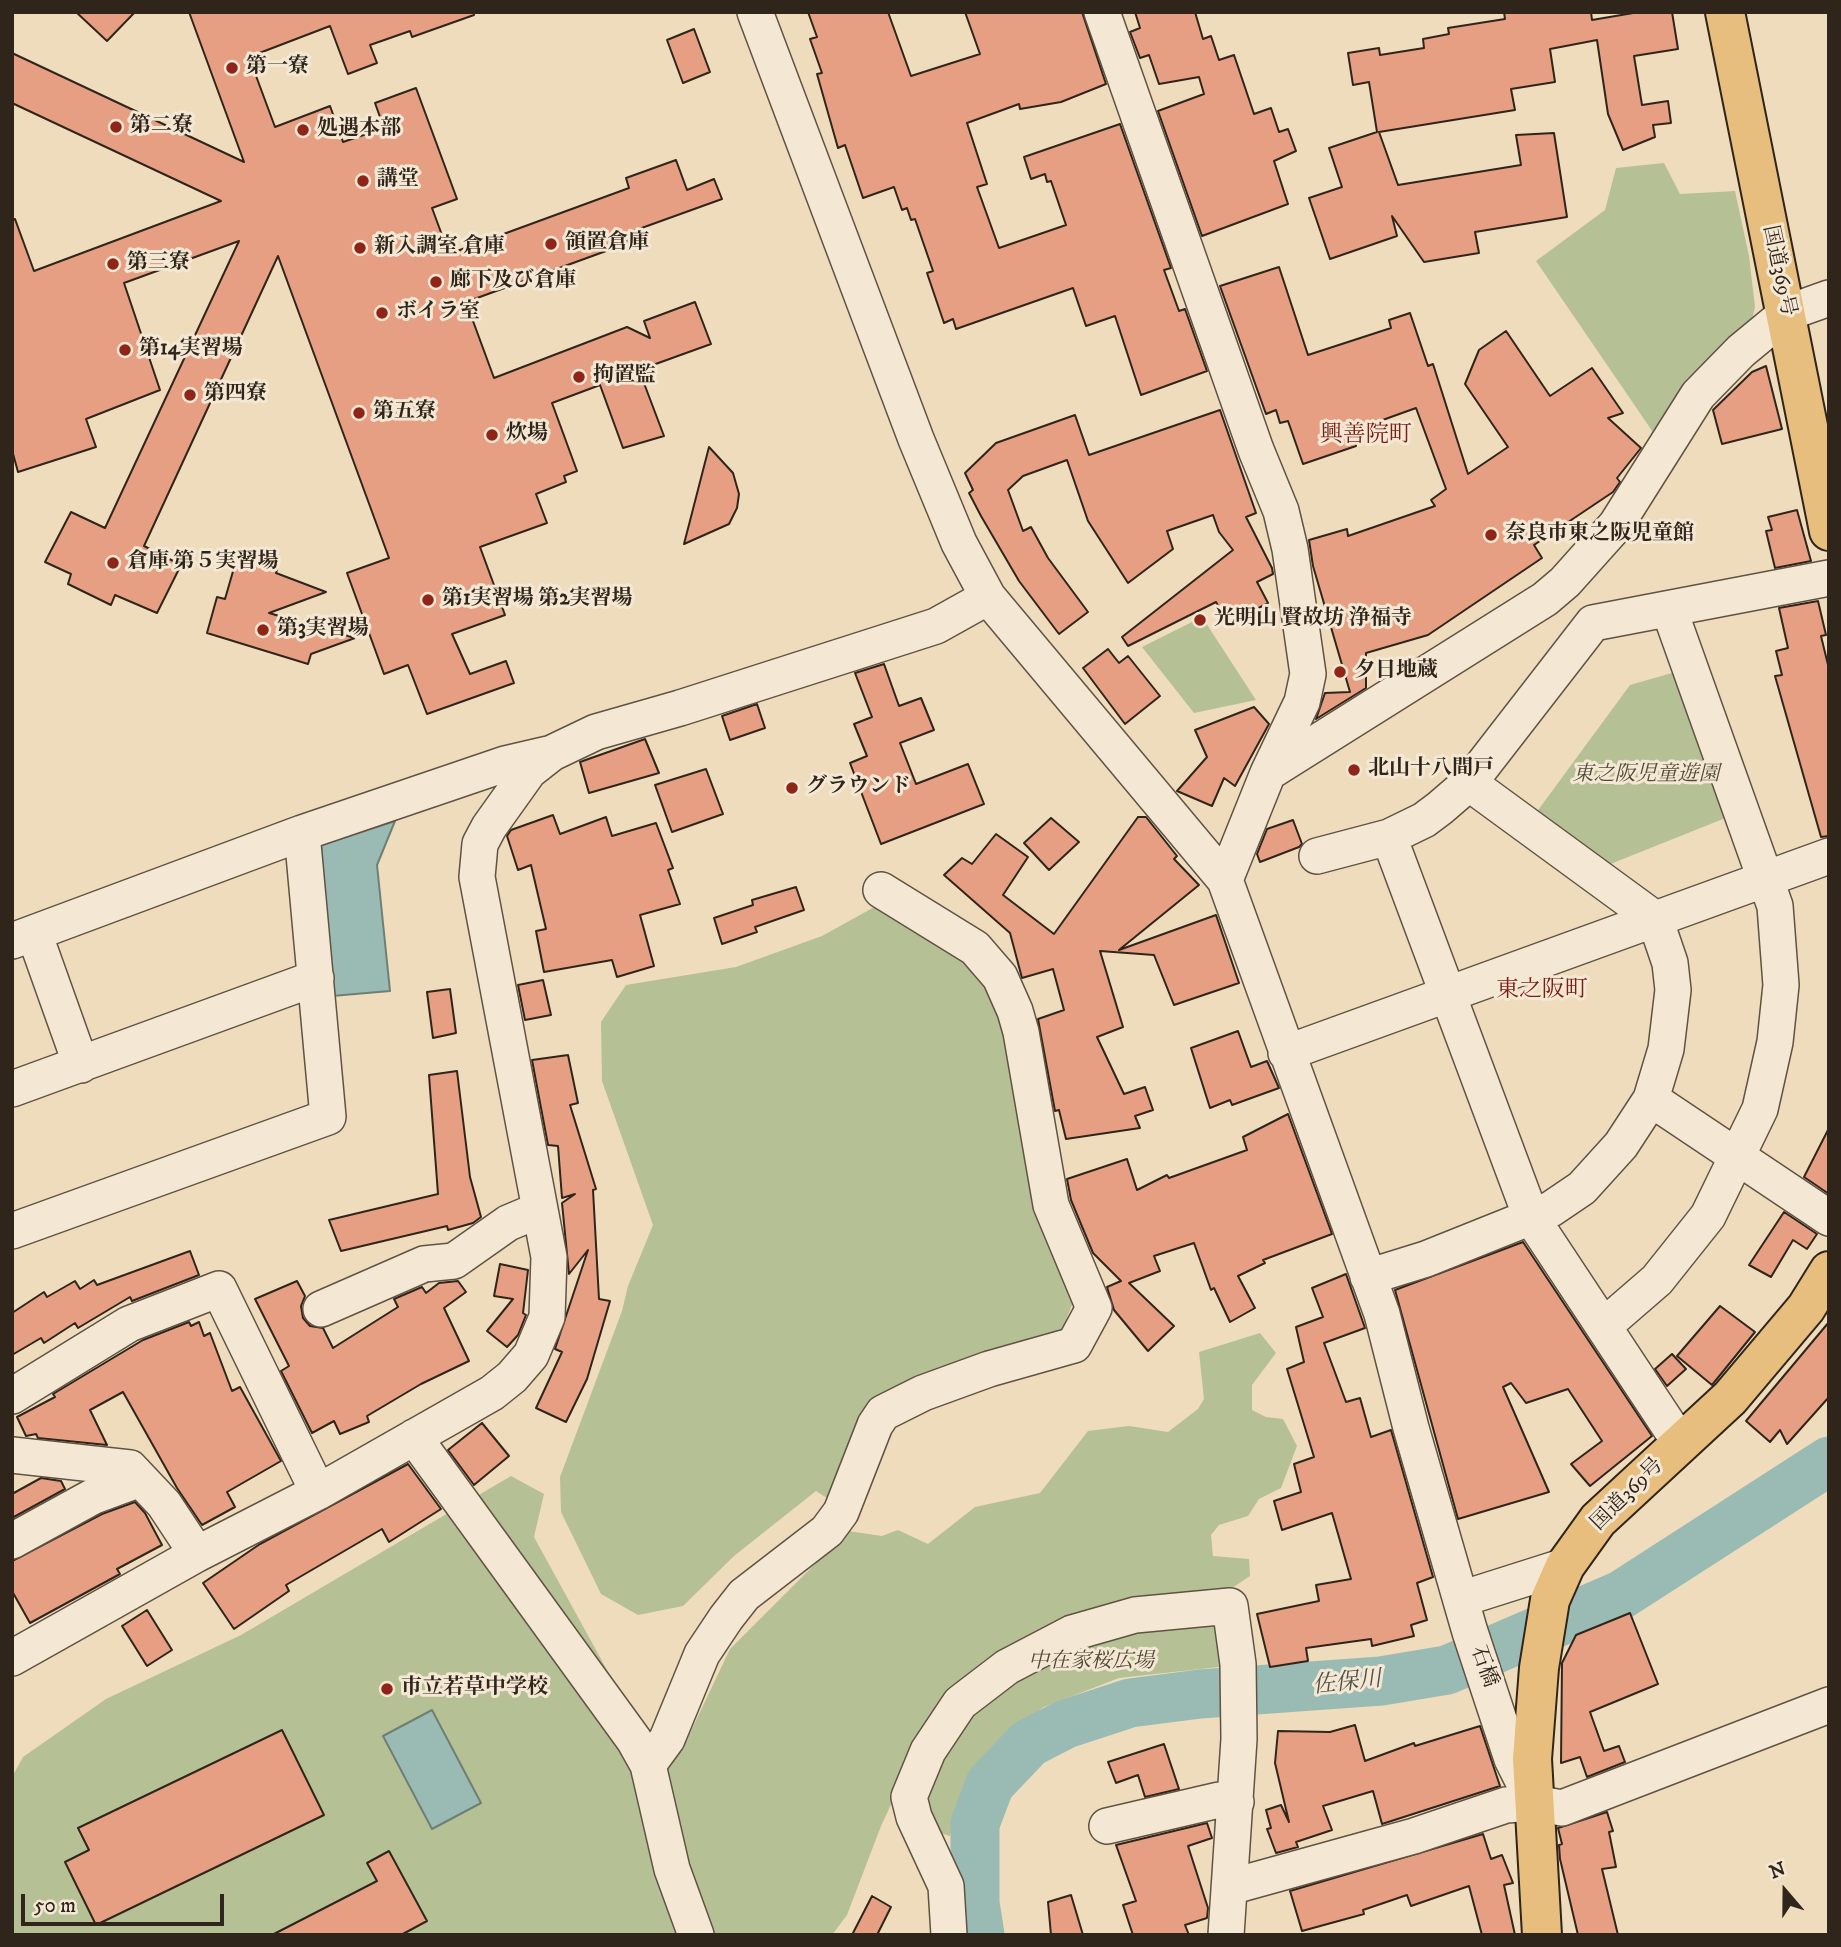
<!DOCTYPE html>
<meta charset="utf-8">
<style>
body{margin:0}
#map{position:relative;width:1841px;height:1947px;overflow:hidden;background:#eedcbd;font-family:"IM FELL DW Pica",serif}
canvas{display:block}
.frame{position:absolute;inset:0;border:14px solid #30251b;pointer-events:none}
.north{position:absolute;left:1750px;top:1856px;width:70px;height:70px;-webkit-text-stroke:5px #f4e8d4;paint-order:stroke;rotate:340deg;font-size:19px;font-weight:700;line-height:28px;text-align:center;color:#30251b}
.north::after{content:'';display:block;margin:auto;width:24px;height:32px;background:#30251b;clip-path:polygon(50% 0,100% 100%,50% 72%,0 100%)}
.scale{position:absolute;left:21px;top:1894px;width:203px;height:32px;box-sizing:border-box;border:4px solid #30251b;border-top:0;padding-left:9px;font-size:21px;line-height:24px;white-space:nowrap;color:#30251b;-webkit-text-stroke:5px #f4e8d4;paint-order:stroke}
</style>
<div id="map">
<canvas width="1841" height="1947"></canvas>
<div class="frame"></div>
<div class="north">N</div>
<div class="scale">50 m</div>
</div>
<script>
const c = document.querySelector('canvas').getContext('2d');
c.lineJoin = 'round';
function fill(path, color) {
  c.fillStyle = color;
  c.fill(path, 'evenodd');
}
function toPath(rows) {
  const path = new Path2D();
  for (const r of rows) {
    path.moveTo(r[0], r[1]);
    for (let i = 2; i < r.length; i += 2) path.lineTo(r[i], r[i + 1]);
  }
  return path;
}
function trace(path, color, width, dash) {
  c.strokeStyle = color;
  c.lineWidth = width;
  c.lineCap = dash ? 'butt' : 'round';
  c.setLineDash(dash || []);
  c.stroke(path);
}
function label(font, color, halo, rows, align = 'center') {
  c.font = font + ' "IM FELL DW Pica","Noto Serif JP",serif';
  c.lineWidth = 6;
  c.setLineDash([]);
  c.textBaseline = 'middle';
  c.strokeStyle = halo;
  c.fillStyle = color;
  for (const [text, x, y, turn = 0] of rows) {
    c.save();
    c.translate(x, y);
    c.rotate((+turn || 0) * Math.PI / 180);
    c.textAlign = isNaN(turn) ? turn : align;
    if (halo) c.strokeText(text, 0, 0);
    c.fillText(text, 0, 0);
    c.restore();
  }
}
fill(toPath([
 [1664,163,1680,194,1735,191,1749,256,1755,307,1751,324,1657,438,1536,261,1605,210,1616,168],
 [1202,617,1256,700,1194,713,1142,647],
 [1679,671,1733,815,1603,867,1533,817,1630,685],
 [878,905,965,958,988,984,1010,1032,1076,1295,1059,1337,910,1385,833,1502,816,1491,734,1556,683,1606,638,1615,601,1594,561,1512,560,1477,622,1311,628,1286,653,1225,602,1081,601,1022,626,985,736,967,822,936],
 [1260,1333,1276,1353,1252,1385,1252,1410,1266,1417,1283,1419,1297,1446,1281,1488,1259,1499,1248,1516,1219,1525,1211,1535,1213,1556,1249,1559,1250,1576,1229,1590,1125,1604,915,1753,881,1826,847,1915,832,1935,12,1935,12,1777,23,1757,106,1699,241,1635,511,1476,544,1494,534,1537,641,1732,681,1752,730,1649,848,1531,882,1536,898,1530,928,1544,975,1507,1040,1493,1088,1431,1129,1426,1168,1432,1198,1409,1204,1399,1199,1352],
 [1215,1626,1220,1639,1219,1667,1119,1678,1044,1707,1010,1731,969,1782,955,1813,950,1836,936,1832,928,1819,925,1786,954,1732,1001,1688,1083,1640,1131,1631]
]), '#b5c194');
const water = toPath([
 [395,821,377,865,390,991,332,996,321,845,395,821],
 [432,1710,481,1803,432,1829,383,1736,432,1710]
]);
fill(water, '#99bbb3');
trace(water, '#6f7f76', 2);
trace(toPath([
 [980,1935,975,1903,975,1824,990,1784,1029,1743,1066,1724,1130,1703,1200,1694,1381,1681,1447,1670,1621,1595,1829,1461]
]), '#99bbb3', 49);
const building = toPath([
 [76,12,135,12,107,41,76,12],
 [189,12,473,12,474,15,412,37,410,31,370,45,377,63,348,74,330,26,249,57,275,127,330,106,343,142,384,128,375,103,416,88,457,199,432,208,449,254,629,188,626,178,676,160,687,190,714,179,722,199,625,234,628,243,466,302,494,378,627,327,650,338,644,321,695,302,711,344,639,370,664,436,623,448,600,385,552,403,577,471,564,476,566,482,536,494,547,523,480,547,505,615,452,634,470,674,506,661,514,683,427,714,408,665,384,674,347,573,389,558,278,256,144,546,181,565,157,613,115,595,111,605,68,584,71,574,45,562,71,512,105,528,239,241,124,283,160,390,86,419,96,447,18,472,12,450,12,220,15,219,34,271,221,201,12,103,12,53,244,162,189,12],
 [808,12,888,12,911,76,980,54,965,12,1082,12,1106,84,1061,102,1020,109,1019,104,967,123,987,184,977,187,999,248,1066,225,1051,181,1047,182,1045,174,1031,179,1024,157,1120,124,1171,268,1164,270,1179,311,1185,309,1207,371,1141,395,1115,316,1086,326,1073,288,956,329,953,319,944,323,927,273,933,271,915,219,911,220,907,208,902,210,894,187,863,198,845,145,838,148,817,74,822,73,810,39,817,37,808,12],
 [1135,12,1195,12,1203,39,1211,36,1219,60,1234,55,1254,114,1271,108,1279,132,1288,129,1296,151,1274,161,1288,204,1202,236,1158,111,1204,94,1199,77,1159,84,1149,55,1140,58,1130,32,1140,28,1135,12],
 [1504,12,1591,12,1592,20,1639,12,1672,12,1678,49,1634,56,1642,105,1668,101,1671,123,1653,125,1655,137,1623,150,1608,114,1597,40,1550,49,1555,82,1511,89,1515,110,1379,132,1398,185,1521,165,1516,135,1554,133,1567,217,1475,232,1479,253,1424,262,1392,216,1397,236,1330,259,1309,198,1342,187,1329,148,1377,132,1369,82,1353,85,1348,53,1379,48,1380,55,1424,48,1423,39,1449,34,1448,28,1505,19,1504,12],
 [694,29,710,72,683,83,667,40,694,29],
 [1279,267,1308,355,1391,328,1389,320,1410,313,1428,366,1433,364,1468,474,1508,447,1465,384,1479,350,1506,331,1550,396,1592,368,1623,413,1608,418,1641,448,1617,478,1620,482,1613,492,1534,545,1542,558,1428,635,1366,653,1366,688,1316,719,1325,693,1350,692,1313,566,1309,540,1347,529,1348,536,1435,506,1431,500,1446,489,1416,408,1352,431,1356,446,1303,464,1288,421,1280,423,1276,410,1266,414,1220,286,1279,267],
 [1766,366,1782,429,1722,444,1713,410,1752,372,1766,366],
 [1220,410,1256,513,1246,517,1272,568,1273,574,1257,582,1268,603,1240,618,1238,614,1225,620,1216,602,1128,646,1122,637,1233,550,1219,532,1213,515,1167,531,1173,549,1128,583,1088,521,1067,460,1023,476,1008,490,1023,531,1031,527,1048,558,1088,612,1059,634,1019,581,981,516,969,493,973,490,965,473,996,443,1075,415,1089,455,1220,410],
 [709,447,733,473,739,494,737,508,729,524,684,544,709,447],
 [1797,510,1811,561,1775,568,1766,531,1772,530,1768,517,1797,510],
 [238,554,278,566,276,573,326,592,269,613,355,638,311,654,308,664,207,633,217,597,225,599,238,554],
 [1818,601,1826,635,1821,636,1829,669,1829,836,1821,837,1775,676,1782,675,1776,651,1788,648,1779,608,1818,601],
 [1108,649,1119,663,1128,656,1160,696,1125,724,1083,668,1108,649],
 [884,664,899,706,921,698,934,730,900,743,916,784,968,764,984,804,881,844,850,763,867,756,854,724,872,717,855,673,884,664],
 [757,704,765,728,730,740,722,716,757,704],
 [1254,707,1269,724,1235,786,1224,778,1212,806,1177,791,1207,757,1195,730,1254,707],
 [645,739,659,773,589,793,580,762,645,739],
 [706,769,723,814,672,832,655,785,706,769],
 [553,815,560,834,606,817,612,836,656,823,673,868,668,870,680,904,640,915,654,966,617,977,612,960,544,972,536,931,546,929,531,865,518,870,507,836,511,830,553,815],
 [1138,817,1146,817,1177,856,1174,859,1199,885,1119,950,1216,915,1239,983,1174,1005,1154,955,1100,951,1123,1027,1097,1037,1124,1094,1145,1087,1153,1110,1135,1116,1140,1128,1066,1139,1059,1110,1055,1111,1038,1019,1064,1010,1053,969,1022,978,1010,933,944,875,962,858,972,864,996,834,1028,857,1003,895,1054,934,1138,817],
 [1051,818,1079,842,1049,870,1024,843,1051,818],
 [1293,820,1302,844,1299,847,1260,862,1257,854,1267,829,1293,820],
 [796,887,804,910,755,927,757,932,722,944,714,918,753,905,752,900,796,887],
 [543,980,551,1015,525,1020,518,985,543,980],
 [450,989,456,1033,433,1038,427,992,450,989],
 [1238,1031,1251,1067,1267,1061,1279,1088,1232,1105,1230,1100,1210,1108,1191,1048,1238,1031],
 [568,1055,578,1103,570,1105,596,1189,593,1190,599,1299,610,1301,587,1379,566,1422,536,1408,562,1352,555,1349,588,1250,569,1274,562,1203,575,1194,562,1198,558,1146,548,1145,532,1060,568,1055],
 [457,1071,470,1177,481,1217,473,1223,448,1230,447,1226,341,1251,329,1220,438,1194,429,1075,457,1071],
 [1288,1114,1332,1234,1263,1260,1265,1263,1238,1276,1255,1308,1230,1322,1214,1288,1211,1290,1194,1243,1154,1256,1160,1271,1129,1283,1174,1326,1148,1351,1114,1310,1107,1287,1121,1281,1093,1253,1071,1200,1067,1179,1127,1159,1137,1190,1167,1175,1169,1178,1247,1150,1243,1137,1288,1114],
 [1829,1128,1829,1194,1804,1177,1829,1128],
 [1784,1212,1817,1234,1807,1249,1793,1240,1771,1277,1749,1265,1784,1212],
 [1523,1242,1652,1436,1590,1486,1571,1464,1602,1441,1568,1389,1526,1403,1511,1383,1503,1387,1549,1492,1458,1519,1395,1290,1523,1242],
 [190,1251,199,1275,132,1301,130,1297,78,1328,75,1323,44,1343,41,1338,12,1355,12,1313,44,1292,47,1297,75,1281,80,1289,94,1280,97,1285,190,1251],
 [500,1264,528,1270,523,1313,526,1315,518,1335,507,1347,487,1331,513,1299,494,1296,500,1264],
 [1346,1274,1365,1328,1324,1343,1346,1402,1360,1398,1371,1437,1391,1430,1433,1577,1417,1583,1427,1620,1411,1625,1414,1636,1372,1646,1371,1639,1306,1648,1308,1661,1270,1667,1257,1614,1319,1601,1316,1585,1351,1579,1332,1513,1282,1530,1274,1501,1301,1492,1294,1464,1314,1457,1287,1369,1304,1362,1296,1327,1323,1317,1312,1288,1346,1274],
 [297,1281,305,1296,301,1306,303,1318,310,1326,323,1328,333,1348,398,1307,394,1299,422,1287,426,1293,439,1283,458,1281,466,1292,444,1308,469,1361,421,1384,367,1416,369,1422,340,1434,334,1421,312,1433,281,1371,289,1366,255,1299,297,1281],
 [1720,1306,1755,1332,1712,1385,1677,1356,1720,1306],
 [189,1322,191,1326,199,1322,204,1336,210,1333,232,1391,240,1387,281,1461,227,1492,235,1507,202,1525,177,1488,123,1392,90,1410,107,1445,38,1438,36,1434,26,1436,17,1417,55,1397,53,1394,143,1340,189,1322],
 [1829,1322,1829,1397,1787,1444,1780,1430,1770,1442,1746,1421,1829,1322],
 [1672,1354,1686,1369,1667,1386,1655,1369,1672,1354],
 [482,1423,509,1456,474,1485,448,1450,482,1423],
 [408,1464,441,1509,389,1542,382,1529,286,1585,289,1591,234,1629,203,1583,260,1544,408,1464],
 [41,1478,61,1481,65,1489,12,1518,12,1494,41,1478],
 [135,1502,145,1513,162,1545,117,1569,120,1574,30,1623,12,1591,12,1561,102,1514,135,1502],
 [147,1610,172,1650,147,1666,122,1626,147,1610],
 [1630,1613,1658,1684,1590,1712,1604,1751,1619,1746,1625,1762,1587,1777,1580,1757,1561,1763,1562,1663,1576,1635,1630,1613],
 [1355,1725,1365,1761,1414,1743,1415,1746,1480,1726,1500,1786,1382,1824,1373,1791,1323,1806,1332,1830,1296,1842,1298,1847,1276,1853,1267,1829,1271,1828,1266,1810,1281,1805,1289,1822,1275,1763,1278,1731,1330,1732,1355,1725],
 [282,1730,324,1815,96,1925,65,1862,89,1850,78,1828,282,1730],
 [1164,1744,1179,1789,1145,1797,1138,1775,1116,1783,1108,1762,1164,1744],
 [1607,1812,1613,1831,1609,1832,1616,1867,1602,1869,1618,1935,1578,1935,1560,1859,1559,1845,1562,1844,1558,1828,1607,1812],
 [1207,1823,1212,1838,1188,1846,1208,1908,1207,1918,1185,1925,1189,1935,1133,1935,1123,1905,1136,1901,1116,1845,1207,1823],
 [1483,1834,1491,1859,1502,1855,1513,1883,1504,1885,1515,1935,1482,1935,1469,1886,1411,1906,1407,1895,1363,1910,1364,1914,1302,1931,1290,1891,1483,1834],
 [389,1851,427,1921,401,1935,272,1935,377,1881,367,1863,389,1851],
 [1071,1895,1083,1935,1051,1935,1048,1902,1071,1895],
 [872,1896,891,1907,877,1935,852,1935,872,1896]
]);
fill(building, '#e69f83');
trace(building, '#30251b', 2);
const minor = toPath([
 [755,12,916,439,959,543,988,597,1225,880,1382,1314,1411,1428,1470,1632,1512,1759,1534,1803],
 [1102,12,1256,450,1281,511,1290,549,1308,674,1302,702,1268,773],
 [1389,837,1531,1217,1681,1444],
 [1317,856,1389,837,1424,820,1440,808,1469,783,1593,623,1829,578],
 [1225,880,1268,773,1545,599,1565,582,1616,525,1698,395,1741,351,1787,313,1829,298],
 [34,933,81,1065],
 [12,941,302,833,505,764,548,754],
 [1286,1053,1829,856],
 [12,1089,316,978],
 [1651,1099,1829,1218],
 [12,1231,328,1117,302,833],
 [1368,1277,1426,1259,1551,1209,1582,1188,1621,1145,1651,1099,1666,1049,1673,990,1670,963,1655,919,1469,783],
 [321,1309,424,1264,454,1261,508,1223,539,1210],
 [1605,1325,1657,1280,1708,1216,1760,1109,1775,1042,1781,985,1775,906,1669,609],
 [12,1396,129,1324,219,1289,318,1492],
 [414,1437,634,1740,648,1765,672,1869,696,1935],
 [12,1455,130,1468,164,1504,197,1554],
 [12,1541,94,1496,140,1479],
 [1461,1599,1565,1566],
 [12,1658,197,1554,318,1492,492,1393,512,1377,531,1355,547,1317,549,1257,477,877,480,844,489,827,529,771,552,753,596,732,680,708,936,626,988,597],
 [648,1765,667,1739,702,1654,726,1618,744,1595,827,1531,841,1512,875,1425,883,1413,923,1393,989,1369,1074,1345,1094,1308,1051,1205,1021,1032,1015,1011,1000,977,975,948,881,890],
 [1107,1826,1219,1800,1236,1802],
 [1230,1887,1414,1836,1506,1805,1534,1803,1562,1808,1829,1705],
 [949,1935,946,1886,914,1817,909,1797,928,1751,960,1703,1007,1667,1072,1633,1135,1615,1230,1606,1238,1664,1239,1739,1226,1935]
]);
const highway = toPath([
 [1725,12,1829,531],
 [1542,1935,1532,1759,1539,1668,1550,1600,1565,1566,1598,1520,1730,1398,1806,1308,1829,1271]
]);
trace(minor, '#605344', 38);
trace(highway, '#30251b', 42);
trace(minor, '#f4e8d4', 35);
trace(highway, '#e7be7e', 38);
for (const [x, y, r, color] of [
 [232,68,7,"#8f2418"],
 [116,127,7,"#8f2418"],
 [303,130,7,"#8f2418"],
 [363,181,7,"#8f2418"],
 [551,244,7,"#8f2418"],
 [360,248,7,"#8f2418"],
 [113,264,7,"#8f2418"],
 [436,282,7,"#8f2418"],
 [382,313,7,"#8f2418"],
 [125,350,7,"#8f2418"],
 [579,377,7,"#8f2418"],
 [190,395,7,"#8f2418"],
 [359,413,7,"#8f2418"],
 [492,435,7,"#8f2418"],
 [1491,535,7,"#8f2418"],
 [113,563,7,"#8f2418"],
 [428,600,7,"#8f2418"],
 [1200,620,7,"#8f2418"],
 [263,630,7,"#8f2418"],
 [1340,672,7,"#8f2418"],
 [1354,770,7,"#8f2418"],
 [792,788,7,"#8f2418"],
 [387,1689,7,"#8f2418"]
]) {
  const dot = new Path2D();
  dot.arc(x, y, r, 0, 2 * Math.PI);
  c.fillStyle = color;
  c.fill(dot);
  trace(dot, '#f4e8d4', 2.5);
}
label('bold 21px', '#30251b', '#f4e8d4', [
 ["第一寮",246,68],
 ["第二寮",130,127],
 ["処遇本部",317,130],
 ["講堂",377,181],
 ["領置倉庫",565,244],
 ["新入調室 倉庫",374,248],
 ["第三寮",127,264],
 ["廊下及び倉庫",450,282],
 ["ボイラ室",396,313],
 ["第14実習場",139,350],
 ["拘置監",593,377],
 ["第四寮",204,395],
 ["第五寮",373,413],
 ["炊場",506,435],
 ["奈良市東之阪児童館",1505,535],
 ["倉庫 第５実習場",127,563],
 ["第1実習場 第2実習場",442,600],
 ["光明山 賢故坊 浄福寺",1214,620],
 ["第3実習場",277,630],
 ["夕日地蔵",1354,672],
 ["北山十八間戸",1368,770],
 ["グラウンド",806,788],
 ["市立若草中学校",401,1689]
], 'left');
label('21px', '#30251b', '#f4e8d4', [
 ["国道369号",1778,271,78],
 ["国道369号",1628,1495,-45],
 ["石橋",1483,1667,70]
]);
label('italic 21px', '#514c39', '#f4e8d4', [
 ["東之阪児童遊園",1646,776],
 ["中在家桜広場",1091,1663]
]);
label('23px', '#7a1f14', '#f4e8d4', [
 ["興善院町",1366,436],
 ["東之阪町",1542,991]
]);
label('italic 23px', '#505249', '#f4e8d4', [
 ["佐保川",1347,1684,-6]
]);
</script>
